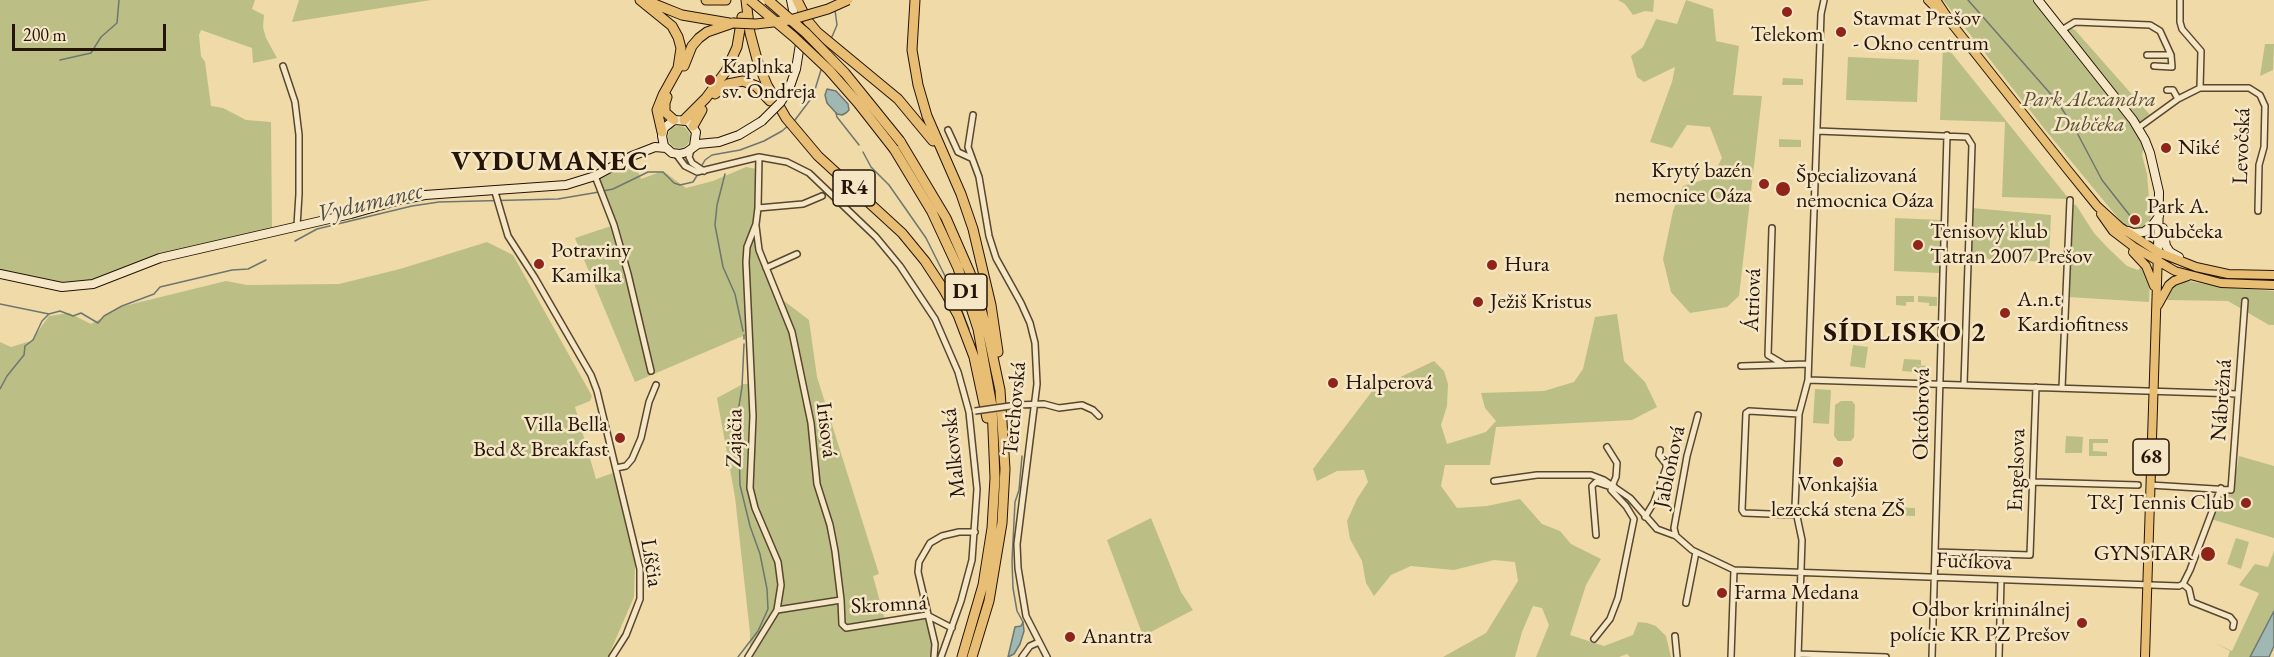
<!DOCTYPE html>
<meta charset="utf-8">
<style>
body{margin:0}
#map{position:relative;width:2274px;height:657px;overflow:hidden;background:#efdaa8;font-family:"EB Garamond",serif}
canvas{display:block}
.scale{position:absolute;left:12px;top:24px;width:154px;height:27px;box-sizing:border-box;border:3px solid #251407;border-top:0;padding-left:8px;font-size:18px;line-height:21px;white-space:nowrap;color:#251407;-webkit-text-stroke:4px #f5e7c6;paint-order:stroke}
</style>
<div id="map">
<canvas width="2274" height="657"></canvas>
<div class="scale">200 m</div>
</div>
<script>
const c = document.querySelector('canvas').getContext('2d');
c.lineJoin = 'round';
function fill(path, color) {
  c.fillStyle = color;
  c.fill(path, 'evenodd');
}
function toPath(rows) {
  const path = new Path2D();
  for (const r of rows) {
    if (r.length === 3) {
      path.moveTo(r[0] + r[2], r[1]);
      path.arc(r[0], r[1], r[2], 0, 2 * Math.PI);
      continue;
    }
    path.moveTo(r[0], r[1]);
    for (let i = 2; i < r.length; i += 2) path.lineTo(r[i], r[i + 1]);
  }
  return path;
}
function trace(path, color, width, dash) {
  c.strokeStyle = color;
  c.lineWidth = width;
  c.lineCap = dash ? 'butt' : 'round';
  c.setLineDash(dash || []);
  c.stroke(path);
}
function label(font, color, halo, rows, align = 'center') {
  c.font = font + ' "EB Garamond",serif';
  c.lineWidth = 5;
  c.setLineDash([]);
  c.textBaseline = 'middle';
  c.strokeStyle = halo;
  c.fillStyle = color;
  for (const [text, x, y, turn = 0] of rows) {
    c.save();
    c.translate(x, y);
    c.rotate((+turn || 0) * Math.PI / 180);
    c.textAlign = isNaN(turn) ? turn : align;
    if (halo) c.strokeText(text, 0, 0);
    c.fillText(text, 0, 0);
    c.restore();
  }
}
fill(toPath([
 [0,0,255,0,252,9,264,15,263,27,266,38,277,58,253,63,252,48,201,30,199,35,201,56,205,62,211,106,223,108,246,120,271,122,272,228,182,252,79,287,0,276],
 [299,0,431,0,292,22],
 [1618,0,1654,0,1653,12,1645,11,1633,15,1625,4],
 [1686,0,1713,9,1716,41,1739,46,1733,95,1762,96,1739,296,1727,307,1690,313,1671,292,1663,259,1673,211,1683,186,1712,177,1722,158,1710,127,1687,125,1672,148,1650,142,1672,82,1675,67,1644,82,1637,77,1631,56,1643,47,1656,19,1677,24],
 [1943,0,2039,0,2057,23,2075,30,2151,116,2133,128,2144,146,2142,155,2147,174,2151,222,2143,229,2132,229,2123,224,2047,132],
 [2265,44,2274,44,2273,70,2260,76],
 [1943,46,1946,46,2069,199,2002,197,2005,122,1940,120],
 [1848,57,1919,60,1917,102,1846,100],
 [1783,78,1803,79,1803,85,1782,85],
 [679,137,11],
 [1779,139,1801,140,1801,147,1779,147],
 [633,158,641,179,663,171,686,188,713,181,746,167,757,169,756,209,761,251,771,291,809,320,817,377,879,574,873,576,885,620,918,615,924,612,934,636,933,657,750,657,750,633,735,497,717,398,743,384,752,384,750,333,635,382,575,238,617,224,593,171],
 [2072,204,2076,205,2094,233,2108,248,2127,266,2138,270,2141,267,2150,276,2149,302,2068,297],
 [1972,208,2051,215,2049,262,1969,258],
 [1895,218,1942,220,1940,273,1894,271],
 [487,242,513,255,592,396,590,401,575,407,596,479,613,473,635,565,634,597,608,657,0,657,0,342,11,347,31,341,49,316,69,313,91,324,124,306,226,281,247,285,339,284,400,269],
 [2182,280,2222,287,2274,291,2274,325,2269,325,2228,301,2167,300,2171,286],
 [1896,296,1914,296,1914,302,1906,302,1906,306,1896,305],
 [1918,296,1937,297,1937,306,1929,306,1929,303,1918,302],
 [1617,314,1624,361,1645,382,1657,407,1632,420,1496,427,1490,465,1445,465,1441,486,1457,508,1487,506,1520,499,1542,524,1560,531,1571,544,1601,559,1586,585,1570,635,1604,646,1633,635,1638,622,1647,623,1656,626,1666,636,1671,657,1630,657,1627,654,1619,657,1536,657,1549,625,1542,608,1533,606,1522,632,1515,657,1443,657,1486,633,1518,581,1515,562,1494,560,1454,570,1411,566,1391,575,1374,596,1366,583,1362,561,1350,539,1347,521,1357,499,1368,482,1364,470,1337,471,1317,481,1313,469,1373,390,1434,361,1444,371,1448,384,1447,406,1441,425,1447,444,1486,432,1496,421,1485,408,1481,393,1544,391,1574,382,1583,369,1595,317],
 [1853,345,1868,347,1865,368,1850,366],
 [1904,359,1921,360,1921,365,1914,365,1929,366,1928,373,1902,371],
 [1815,389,1831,390,1829,424,1813,423],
 [1841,401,1852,401,1855,405,1854,437,1851,441,1838,441,1834,436,1835,405],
 [2066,436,2083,437,2082,453,2065,453],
 [2089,439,2108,439,2108,443,2093,443,2093,451,2107,452,2107,456,2089,456],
 [2239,456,2274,466,2274,538,2211,519,2224,487,2232,484,2235,479],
 [1889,507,1915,508,1915,516,1889,515],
 [1151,518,1181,592,1193,610,1143,636,1107,540],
 [2236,538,2249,542,2241,569,2227,564],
 [2274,551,2274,611,2250,657,2228,657,2230,651,2215,643,2232,651,2259,593,2239,585,2255,564,2268,567]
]), '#bbbf86');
const water = toPath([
 [827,89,836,91,848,104,849,110,846,113,842,115,837,114,827,103,825,95,827,89],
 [2274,611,2274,646,2269,657,2250,657,2274,611],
 [1023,622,1024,631,1020,644,1014,654,1008,657,1015,627,1021,626,1023,622]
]);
fill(water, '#9fb8b4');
trace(water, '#6e766f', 1.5);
trace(toPath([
 [1968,0,2056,100,2074,127,2102,180,2131,217],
 [831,39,837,25,835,10],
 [60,60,91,53,101,37,117,23,119,0],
 [836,113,837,117,859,145],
 [795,120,813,96,821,70],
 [863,152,871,167,889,185,926,238,960,306,969,329],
 [701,167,705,160,712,155,740,150,764,141,782,131,789,125],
 [725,174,717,205,715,225,723,267,735,294,743,331],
 [603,191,613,189,648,172,663,172,674,183,680,185,693,182,698,174],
 [295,241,317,229,412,206,439,202,558,199,599,192],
 [0,304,49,314],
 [744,335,744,339],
 [0,389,7,376,24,355,25,346,33,340,42,321,49,314,60,311,73,316,81,313,98,323,104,316,122,306,154,294,160,287,232,270,248,269,266,260],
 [1022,456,1019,490,1015,502,1012,561,1013,588,1017,611,1023,622],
 [738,657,758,631,768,609,767,589,760,554,750,526,740,485,738,412,742,387,744,344]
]), '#6e766f', 1.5);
const street = toPath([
 [2180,0,2180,22,2182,29,2201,51,2200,88],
 [2062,30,2075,22,2150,25,2160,31,2171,55,2147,55],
 [283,66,295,102,299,135,299,194,297,226],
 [2154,66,2172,67,2171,55],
 [2167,90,2173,90,2178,99],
 [973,115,968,147,979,177,989,236,996,258,1021,303,1030,323,1035,343,1037,384,1017,544,1018,568,1026,616,1047,657],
 [2138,128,2178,99,2200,88,2249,88,2260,95,2265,106,2264,147,2259,165,2258,211],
 [948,130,958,152,971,158],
 [1817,131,1967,137,1972,145,1964,384],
 [691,150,689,157,692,163,704,171],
 [676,154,685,166,697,172,759,157,787,162,809,173,876,237,900,266,935,319,958,372,969,412,977,489,972,560,961,601,941,657],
 [595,176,614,225,628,274,651,371],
 [495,192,508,236,535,278,591,375,597,391,640,569,640,599,626,635,612,657],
 [758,208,803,204,822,196],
 [756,226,759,250,792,332,811,423,817,484,830,525,835,551,841,600],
 [1772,228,1768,355,1783,364],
 [766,268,797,254],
 [1741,366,1808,364],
 [1808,380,2238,394],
 [2062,388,2070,200],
 [1017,405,1044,404,1059,408,1082,405,1093,410,1099,416],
 [1698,415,1687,456,1674,528,1676,536,1692,550,1734,570,2179,586,2183,584,2190,570,2221,488],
 [1607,447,1617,463,1616,477,1612,486],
 [616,468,626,466,632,459,641,438,649,402,656,385],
 [1494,481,1537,475,1591,475,1604,480,1630,498,1657,529,1676,536],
 [2033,482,2138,485],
 [2150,485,2231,490,2245,301],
 [1796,515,1744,513,1742,510,1746,413,1749,411,1799,414],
 [1645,517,1654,502,1666,468,1666,464,1659,455,1660,450],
 [1596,535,1592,486,1596,482,1608,486],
 [1935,552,2030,555,2036,387],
 [2183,584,2189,589,2192,602,2230,617,2234,622,2233,627],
 [1686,603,1696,552],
 [777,610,841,600,842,624,846,628,927,615,952,628],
 [1675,636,1677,657],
 [1594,639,1610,619,1618,598,1634,519,1626,506,1611,490,1614,486],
 [1798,654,1886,657],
 [748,657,777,610,781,585,778,562,755,508,750,488,753,416,746,262,747,247,756,224,758,208,759,157],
 [934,657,935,644,918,572,919,562,930,543,942,536,959,532,975,532],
 [1022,657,1030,646,1039,642],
 [1731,657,1734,570],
 [1798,657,1802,540,1795,507,1799,414,1808,380,1821,14,1824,0],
 [1932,657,1947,135],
 [1999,657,2001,580]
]);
const secondary = toPath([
 [2038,0,2133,120,2145,140,2150,153,2159,192,2158,252],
 [789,89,796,69,800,44,791,0],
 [694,146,696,132,688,121,674,120,664,128,662,136,664,146,672,153,680,154,687,152,698,144,719,142,739,135,762,121],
 [2163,228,2166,246,2170,252,2179,257],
 [2128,231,2133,233,2144,232,2152,226,2159,216],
 [0,274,62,287,93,284,160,258,351,214,400,200,425,195,566,185,595,176,632,156,655,147,666,148]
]);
const primary = toPath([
 [1928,0,1939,11],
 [1936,0,1952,24,2067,169,2097,206,2120,227,2158,252,2196,267,2228,274,2274,275],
 [2101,214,2113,231,2134,247,2175,271,2221,283,2274,285],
 [2133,252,2146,266,2154,286],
 [2158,305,2169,285,2174,281,2188,276],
 [2145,657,2158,252]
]);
const highway = toPath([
 [640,0,672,26,678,37,681,48,678,68,663,95,657,110,662,132],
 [706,0,726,0],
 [746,0,750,33,758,63,767,85,786,118,818,156,902,233,925,261,944,290,958,315,974,357,987,418],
 [797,0,807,20,817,32,898,99,933,141],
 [915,0,912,50,918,85,927,116,961,194,973,229,991,305,998,352],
 [647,1,682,15,729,23],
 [684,66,692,46,699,38,707,32,733,23],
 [715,94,728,84,743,81,756,86,770,101],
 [667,97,665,103,665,112,674,120],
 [684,120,706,98,726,71,737,47,742,17],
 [693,126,702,110],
 [900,141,946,218,970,273,987,329,1000,390,1005,469,1002,523,989,601,972,657],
 [894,149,932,212,958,268,978,329,992,406,995,478,992,528,983,585,962,657]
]);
trace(street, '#58462f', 8);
trace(secondary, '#251407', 10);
trace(primary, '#251407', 10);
trace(highway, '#251407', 11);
trace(street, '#f5e7c6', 5);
trace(secondary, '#f5e7c6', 8);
trace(primary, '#e8bd74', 8);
trace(highway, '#e8bd74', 9);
const streetBridge = toPath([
 [975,411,1017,405]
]);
const secondaryBridge = toPath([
 [762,121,780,103,789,89]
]);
const highwayBridge = toPath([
 [750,0,794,37,829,70,858,103,894,149],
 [768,0,806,33,845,73,900,141],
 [733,23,756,24,790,20,828,9,848,0]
]);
trace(streetBridge, '#58462f', 8, []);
trace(secondaryBridge, '#251407', 10, []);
trace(highwayBridge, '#251407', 11, []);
trace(streetBridge, '#f5e7c6', 5);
trace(secondaryBridge, '#f5e7c6', 8);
trace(highwayBridge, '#e8bd74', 9);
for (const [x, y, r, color] of [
 [1787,12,6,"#8f2418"],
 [1841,32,6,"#8f2418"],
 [710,80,6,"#8f2418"],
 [2166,148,6,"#8f2418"],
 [1764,184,6,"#8f2418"],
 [1783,189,8,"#8f2418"],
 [2135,220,6,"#8f2418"],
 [1918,245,6,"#8f2418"],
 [539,264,6,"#8f2418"],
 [1492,265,6,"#8f2418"],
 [1478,302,6,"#8f2418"],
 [2005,313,6,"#8f2418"],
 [1333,383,6,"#8f2418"],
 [620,438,6,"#8f2418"],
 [1838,462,6,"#8f2418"],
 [2246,503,6,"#8f2418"],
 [2208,554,8,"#8f2418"],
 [1722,593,6,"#8f2418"],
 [2082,623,6,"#8f2418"],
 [1070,637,6,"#8f2418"]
]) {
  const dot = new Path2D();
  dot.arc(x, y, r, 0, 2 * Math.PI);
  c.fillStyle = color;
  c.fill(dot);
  trace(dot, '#f5e7c6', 2);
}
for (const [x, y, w] of [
 [854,188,42],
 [966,292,42],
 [2151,457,36]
]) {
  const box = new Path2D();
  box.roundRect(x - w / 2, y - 18, w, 36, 4.5);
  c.fillStyle = '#f5e7c6';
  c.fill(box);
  trace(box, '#251407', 1.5);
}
label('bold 21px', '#251407', null, [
 ["R4",854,188],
 ["D1",966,292],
 ["68",2151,457]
]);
label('22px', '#251407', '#f5e7c6', [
 ["Stavmat Prešov",1853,19],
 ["- Okno centrum",1853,44],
 ["Telekom",1787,35,"center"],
 ["Kaplnka",722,67],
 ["sv. Ondreja",722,92],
 ["Niké",2178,148],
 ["Krytý bazén",1752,171,"right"],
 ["nemocnice Oáza",1752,196,"right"],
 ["Špecializovaná",1796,176],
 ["nemocnica Oáza",1796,201],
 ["Park A.",2147,207],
 ["Dubčeka",2147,232],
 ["Tenisový klub",1930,232],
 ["Tatran 2007 Prešov",1930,257],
 ["Potraviny",551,251],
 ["Kamilka",551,276],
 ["Hura",1504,265],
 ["A.n.t",2017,300],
 ["Kardiofitness",2017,325],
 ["Ježiš Kristus",1490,302],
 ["Halperová",1345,383],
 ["Villa Bella",608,425,"right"],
 ["Bed & Breakfast",608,450,"right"],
 ["Vonkajšia",1838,485,"center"],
 ["lezecká stena ZŠ",1838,510,"center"],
 ["T&J Tennis Club",2234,503,"right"],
 ["GYNSTAR",2194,554,"right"],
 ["Farma Medana",1734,593],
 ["Odbor kriminálnej",2070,610,"right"],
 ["polície KR PZ Prešov",2070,635,"right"],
 ["Anantra",1082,637]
], 'left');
label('italic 22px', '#5a5033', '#f5e7c6', [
 ["Park Alexandra",2089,100],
 ["Dubčeka",2089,125]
]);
label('22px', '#251407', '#f5e7c6', [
 ["Levočská",2242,146,-88],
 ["Átriová",1753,300,-88],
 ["Nábrežná",2222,400,-86],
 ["Terchovská",1015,409,-85],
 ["Októbrová",1922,414,-89],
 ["Irisová",826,430,83],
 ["Zajačia",735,438,-89],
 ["Malkovská",954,453,-96],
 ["Jabloňová",1670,467,-78],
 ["Engelsova",2017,470,-88],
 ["Fučíkova",1974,562,2],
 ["Líščia",651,563,81],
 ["Skromná",889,605,-3]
]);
label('italic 24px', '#504d44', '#f5e7c6', [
 ["Vydumanec",370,203,-13]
]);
c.letterSpacing = '1.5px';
label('bold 28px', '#251407', '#f5e7c6', [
 ["VYDUMANEC",550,162],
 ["SÍDLISKO 2",1905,333]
]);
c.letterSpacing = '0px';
</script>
